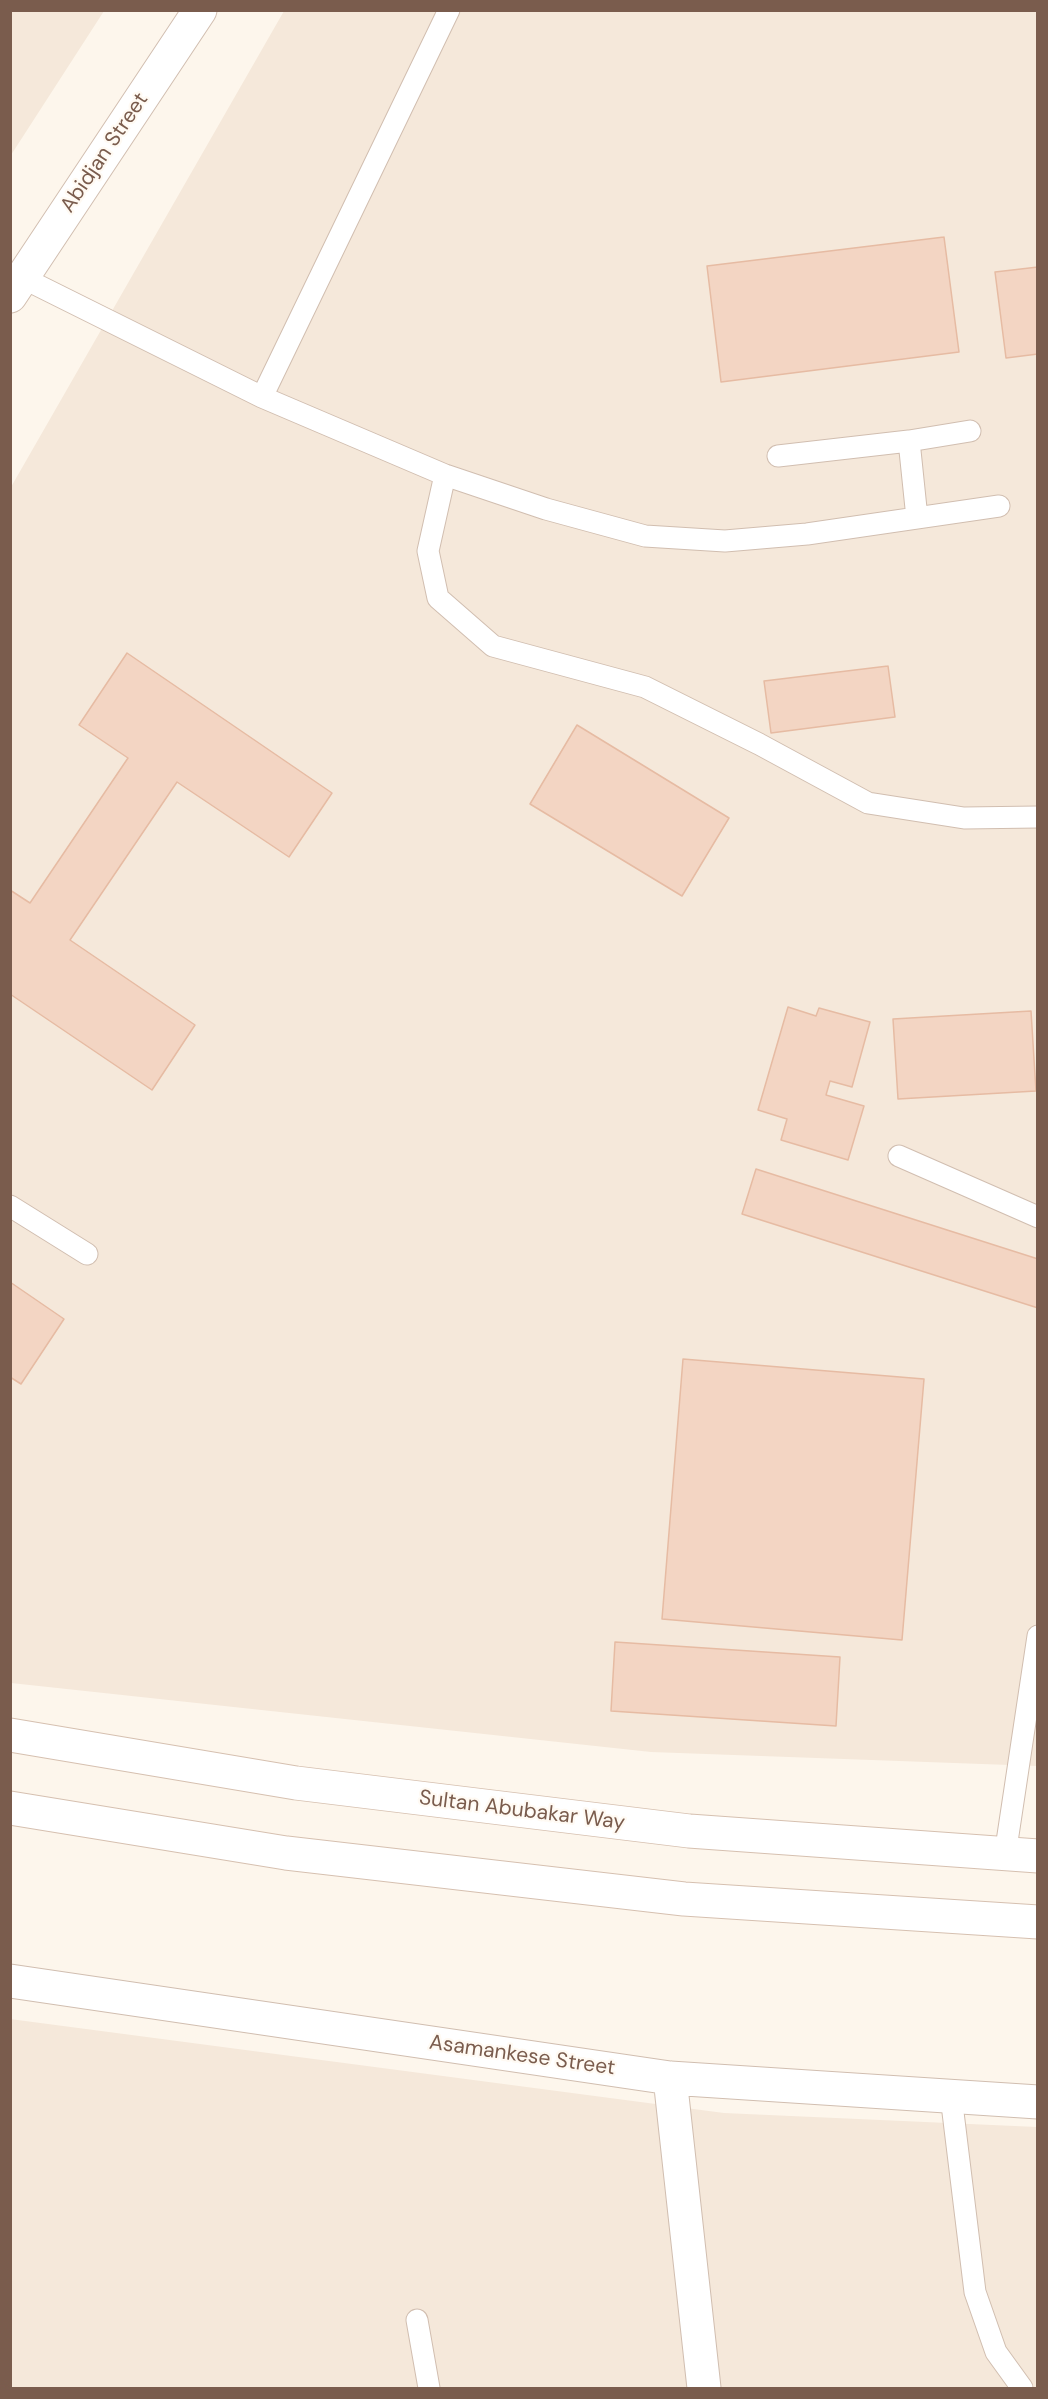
<!DOCTYPE html>
<style>
body{margin:0}
#map{position:relative;width:1048px;height:2399px;overflow:hidden;background:#fdf6ec;font-family:"DM Sans",sans-serif}
canvas{display:block}
.frame{position:absolute;inset:0;border:12px solid #7a5c4d;pointer-events:none}
</style>
<div id="map">
<canvas width="1048" height="2399"></canvas>
<div class="frame"></div>
</div>
<script>
const c = document.querySelector('canvas').getContext('2d');
c.lineJoin = 'round';
function fill(path, color) {
  c.fillStyle = color;
  c.fill(path, 'evenodd');
}
function toPath(rows) {
  const path = new Path2D();
  for (const r of rows) {
    path.moveTo(r[0], r[1]);
    for (let i = 2; i < r.length; i += 2) path.lineTo(r[i], r[i + 1]);
  }
  return path;
}
function trace(path, color, width, dash) {
  c.strokeStyle = color;
  c.lineWidth = width;
  c.lineCap = dash ? 'butt' : 'round';
  c.setLineDash(dash || []);
  c.stroke(path);
}
function label(font, color, halo, rows, align = 'center') {
  c.font = font + ' "DM Sans",sans-serif';
  c.lineWidth = 4.5;
  c.setLineDash([]);
  c.textBaseline = 'middle';
  c.strokeStyle = halo;
  c.fillStyle = color;
  for (const [text, x, y, turn = 0] of rows) {
    c.save();
    c.translate(x, y);
    c.rotate((+turn || 0) * Math.PI / 180);
    c.textAlign = isNaN(turn) ? turn : align;
    if (halo) c.strokeText(text, 0, 0);
    c.fillText(text, 0, 0);
    c.restore();
  }
}
fill(toPath([
 [11,10,104,11,11,155,10,11],
 [284,11,1037,11,1037,1766,651,1752,11,1683,11,487],
 [10,2019,724,2113,1037,2127,1037,2388,11,2388]
]), '#f5e8da');
const building = toPath([
 [944,237,959,352,721,382,707,266,944,237],
 [1038,267,1038,354,1006,358,995,272,1038,267],
 [127,653,332,793,289,857,177,782,70,940,195,1025,152,1090,10,994,10,890,30,903,128,758,79,725,127,653],
 [888,666,895,717,771,733,764,681,888,666],
 [577,725,729,818,682,896,530,804,577,725],
 [788,1007,816,1016,819,1008,870,1022,852,1087,830,1081,826,1095,864,1106,848,1160,781,1140,787,1119,758,1110,788,1007],
 [1031,1011,1036,1091,898,1099,893,1019,1031,1011],
 [756,1169,1038,1259,1038,1308,742,1214,756,1169],
 [10,1282,64,1319,21,1384,10,1377,10,1282],
 [683,1359,924,1379,902,1640,662,1619,683,1359],
 [615,1642,840,1657,836,1726,611,1711,615,1642]
]);
fill(building, '#f3d5c3');
trace(building, '#e6bba3', 1.5);
const service = toPath([
 [23,278,262,397,445,475,546,509,645,536,725,541,807,534,999,506],
 [262,397,449,10],
 [909,441,970,431],
 [778,456,909,441,917,518],
 [445,475,428,551,438,598,493,646,645,687,759,744,868,803,964,818,1038,817],
 [899,1156,1038,1217],
 [10,1206,87,1254],
 [1005,1855,1038,1636],
 [951,2096,975,2292,996,2352,1022,2388],
 [417,2320,429,2388]
]);
const minor = toPath([
 [10,296,200,10],
 [10,1981,670,2078,1038,2102],
 [670,2078,704,2388]
]);
const secondary = toPath([
 [10,1735,296,1783,689,1831,1038,1856],
 [10,1808,286,1853,684,1899,1038,1922]
]);
trace(service, '#d1beb0', 23);
trace(minor, '#d1beb0', 35);
trace(secondary, '#d6c0b0', 35);
trace(service, '#fff', 21);
trace(minor, '#fff', 33);
trace(secondary, '#fff', 33);
label('21px', '#7a5c4d', '#fffaf3', [
 ["Abidjan Street",105,153,-56],
 ["Sultan Abubakar Way",522,1811,7],
 ["Asamankese Street",522,2056,8]
]);
</script>
